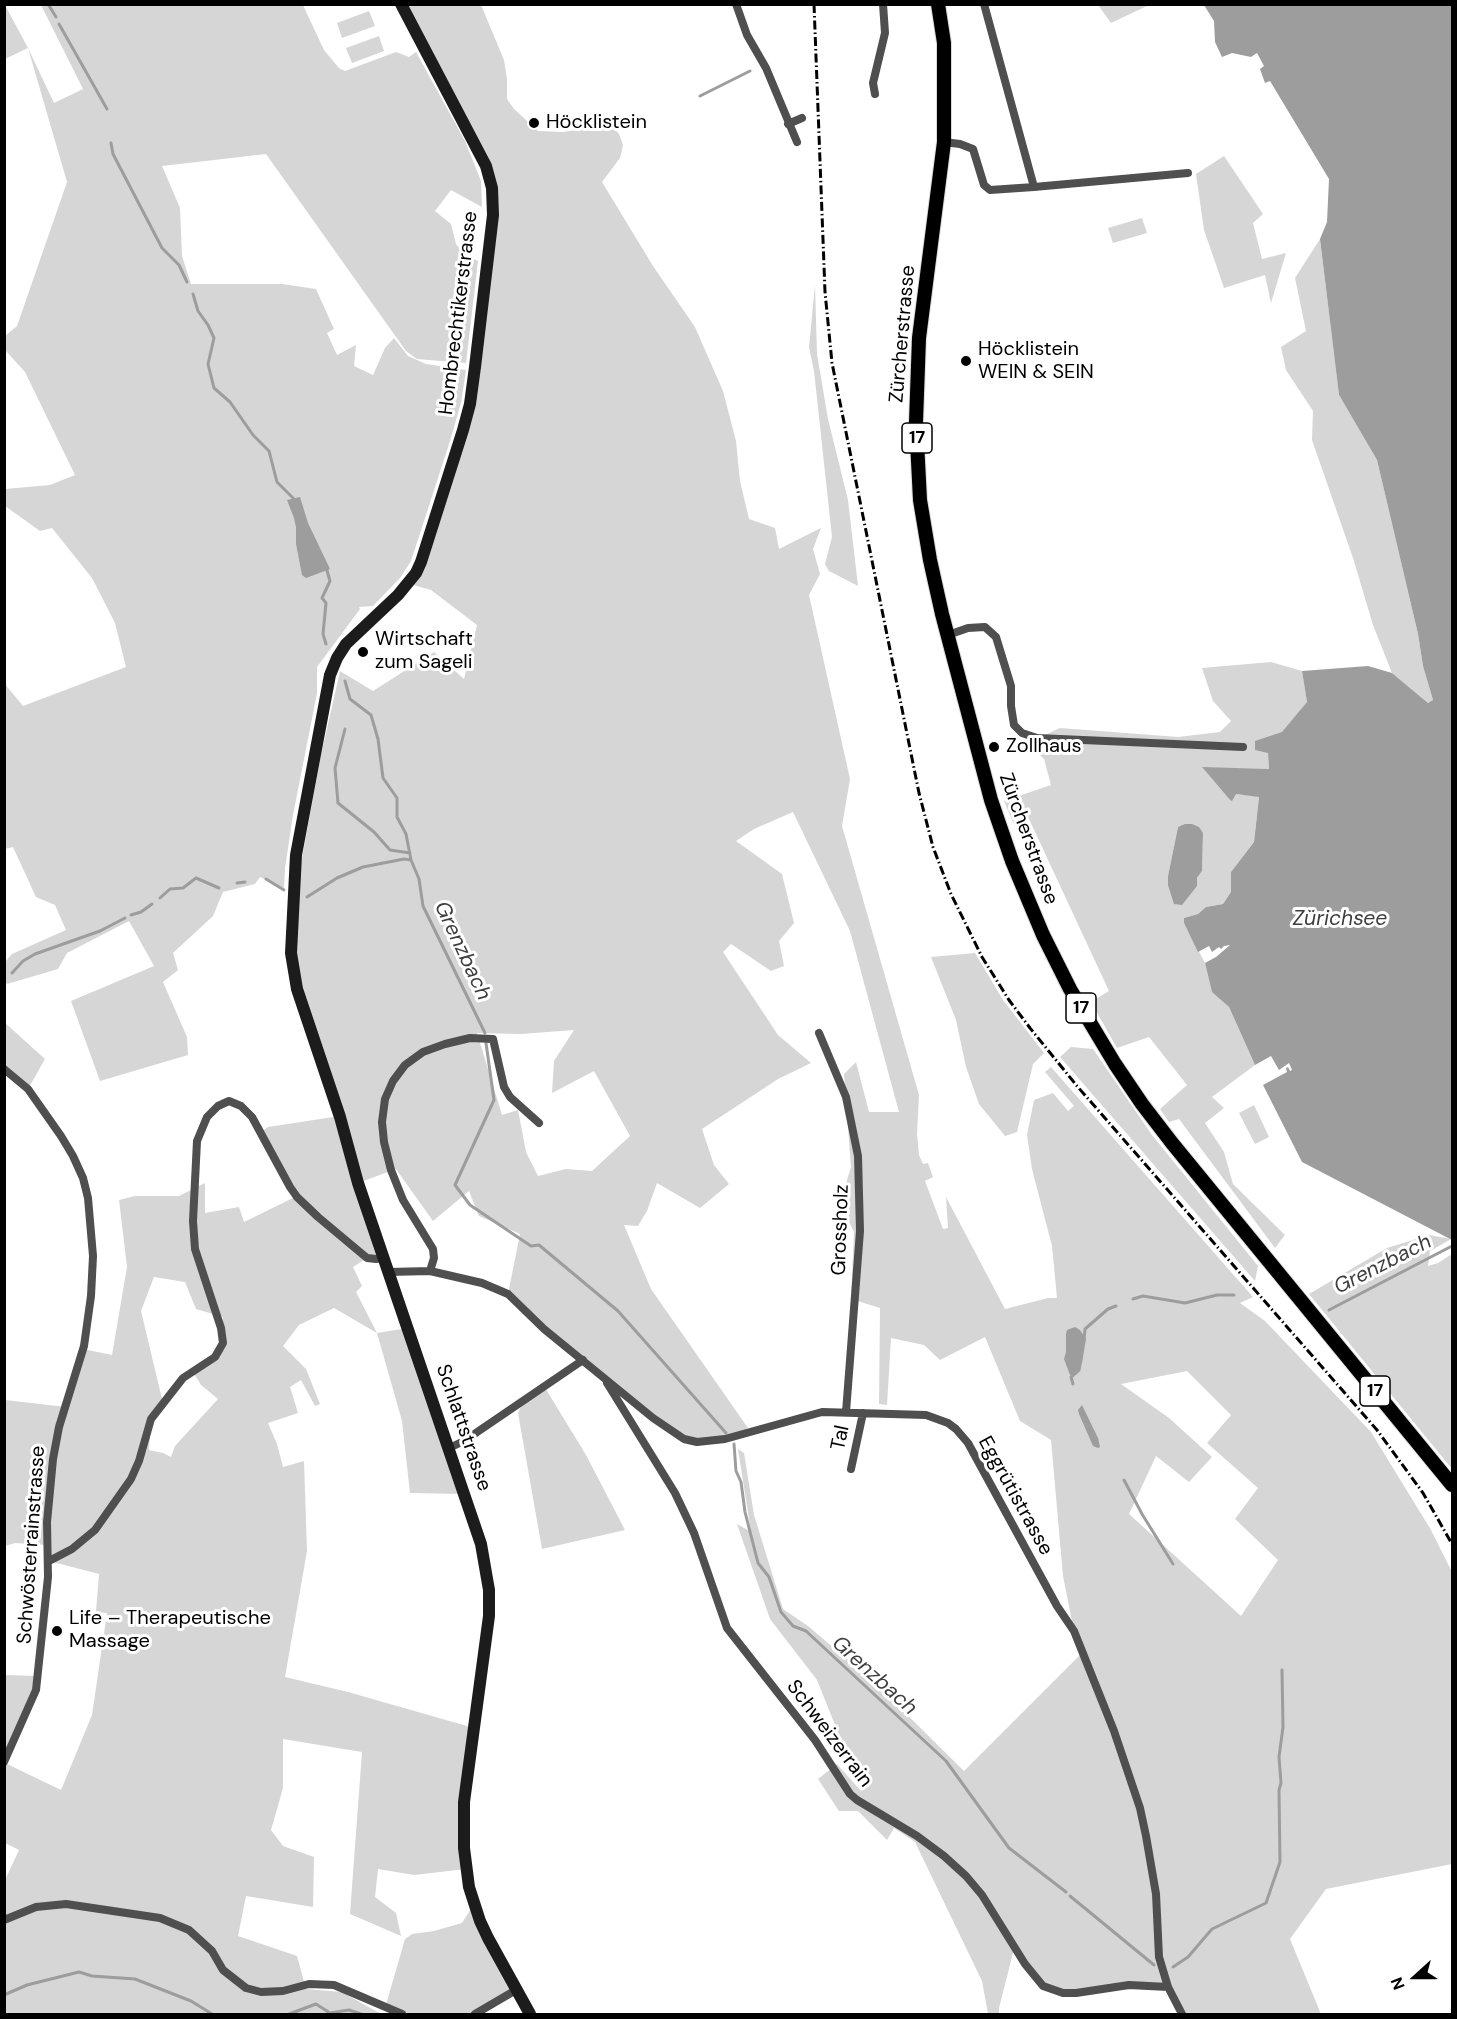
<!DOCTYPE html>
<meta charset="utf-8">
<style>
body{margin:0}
#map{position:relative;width:1457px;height:2019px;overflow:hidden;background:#fff;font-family:"DM Sans",sans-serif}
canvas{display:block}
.frame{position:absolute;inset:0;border:6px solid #000;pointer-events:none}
.north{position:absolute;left:1385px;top:1947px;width:60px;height:60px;-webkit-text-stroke:4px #fff;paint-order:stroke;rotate:249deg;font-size:16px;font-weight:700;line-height:24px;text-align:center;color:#000}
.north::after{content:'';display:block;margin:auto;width:21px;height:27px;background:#000;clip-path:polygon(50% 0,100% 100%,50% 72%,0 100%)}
</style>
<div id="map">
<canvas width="1457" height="2019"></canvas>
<div class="frame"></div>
<div class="north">N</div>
</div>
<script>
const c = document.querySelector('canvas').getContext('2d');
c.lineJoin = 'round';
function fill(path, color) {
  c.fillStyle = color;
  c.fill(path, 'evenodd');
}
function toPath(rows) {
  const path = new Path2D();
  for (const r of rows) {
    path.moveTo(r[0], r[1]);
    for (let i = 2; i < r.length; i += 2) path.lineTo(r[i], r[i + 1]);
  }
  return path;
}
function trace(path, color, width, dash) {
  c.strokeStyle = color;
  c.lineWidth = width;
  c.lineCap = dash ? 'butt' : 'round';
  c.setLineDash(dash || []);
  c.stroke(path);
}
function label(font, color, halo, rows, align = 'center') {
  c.font = font + ' "DM Sans",sans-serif';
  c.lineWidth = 6;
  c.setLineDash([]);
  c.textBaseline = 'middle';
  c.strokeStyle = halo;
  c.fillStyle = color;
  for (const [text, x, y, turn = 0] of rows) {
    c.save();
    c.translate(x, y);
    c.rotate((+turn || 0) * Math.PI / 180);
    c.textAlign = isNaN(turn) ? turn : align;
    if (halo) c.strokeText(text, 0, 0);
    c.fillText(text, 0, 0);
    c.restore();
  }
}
fill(toPath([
 [5,5,28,48,54,103,83,89,41,5,303,5,324,50,339,68,345,71,396,52,409,57,416,52,465,141,481,181,482,207,451,190,435,211,451,224,456,244,464,254,478,261,466,363,417,359,406,351,266,154,162,166,180,208,182,256,191,284,282,284,316,289,334,329,327,333,337,355,356,345,354,366,373,375,385,348,394,338,408,356,426,364,466,370,461,403,450,441,411,561,400,578,373,606,359,607,360,609,317,667,317,693,293,815,285,868,284,888,260,877,255,884,223,892,213,916,173,953,178,970,163,982,187,1037,188,1055,100,1081,71,1001,154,966,129,921,67,953,58,969,7,984,5,981,5,962,12,954,66,930,55,905,36,897,13,847,5,849,4,683,23,706,126,667,115,623,92,578,52,528,40,531,5,506,5,489,50,485,75,475,25,372,5,350,5,336,17,326,67,182,28,48,5,59],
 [408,5,481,5,504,60,507,79,507,99,514,109,538,131,563,132,611,125,619,134,623,145,620,158,602,182,653,266,695,327,723,391,736,441,740,481,749,519,775,528,779,549,821,528,813,549,820,574,809,595,850,779,842,826,919,1095,917,1134,919,1155,923,1164,928,1163,933,1177,925,1181,943,1229,948,1228,946,1197,1005,1309,1048,1298,1057,1298,1052,1246,1032,1169,1027,1135,1034,1100,1053,1093,1068,1111,1074,1106,1045,1072,1051,1067,1253,1297,1240,1303,1265,1321,1371,1432,1431,1530,1452,1572,1452,1864,1326,1889,1290,1939,1321,2014,1182,2014,1167,1987,1063,1993,1034,1977,1014,1949,999,2008,999,2014,988,2014,982,1981,915,1842,894,1828,887,1840,858,1811,839,1811,818,1779,837,1764,862,1792,817,1680,770,1619,737,1524,751,1532,738,1449,744,1453,754,1515,783,1609,808,1626,874,1682,964,1771,1083,1652,1074,1631,1063,1576,1051,1440,1020,1421,985,1337,940,1360,924,1345,891,1338,887,1405,879,1404,880,1308,851,1299,854,1232,840,1203,851,1167,844,1074,856,1062,869,1112,899,1112,850,931,793,812,754,829,736,841,782,874,794,923,779,941,784,966,771,971,731,944,723,952,778,1035,811,1063,778,1079,702,1129,714,1165,729,1184,700,1208,657,1183,647,1211,638,1226,624,1225,651,1289,748,1428,734,1436,684,1439,604,1377,508,1294,520,1234,479,1216,469,1191,433,1221,396,1169,358,1183,383,1258,367,1258,353,1267,362,1286,356,1292,377,1333,408,1328,464,1494,410,1493,402,1421,377,1333,334,1308,299,1325,283,1346,306,1369,320,1404,315,1406,301,1380,290,1387,298,1413,268,1423,277,1444,283,1467,304,1461,307,1551,285,1677,348,1692,474,1728,466,1869,414,1875,378,1869,375,1897,396,1913,401,1936,350,1914,362,1752,283,1739,283,1788,271,1830,283,1846,314,1857,313,1907,246,1896,238,1936,297,1956,306,1989,342,1992,381,2014,5,2014,5,1880,19,1850,5,1843,5,1675,38,1676,5,1763,61,1790,92,1715,107,1613,96,1612,99,1574,49,1561,47,1545,15,1543,5,1546,5,1400,66,1407,83,1349,112,1355,127,1267,119,1200,135,1196,179,1196,205,1183,205,1213,239,1207,244,1222,297,1196,261,1132,268,1127,340,1116,297,989,291,918,321,755,340,671,373,691,434,652,464,679,477,625,431,590,413,585,452,479,497,203],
 [574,1030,554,1061,552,1093,594,1071,630,1136,592,1171,566,1169,538,1176,526,1152,518,1110,502,1115,477,1033,521,1034],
 [154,1277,185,1282,196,1309,223,1317,221,1328,223,1343,200,1368,193,1372,201,1385,218,1399,175,1446,171,1457,163,1453,149,1450,151,1419,163,1403,141,1311],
 [1187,1371,1231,1415,1207,1443,1258,1488,1235,1519,1278,1560,1241,1616,1129,1514,1156,1456,1189,1482,1212,1457,1169,1418,1121,1384],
 [1098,5,1149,5,1111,23],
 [369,11,375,26,342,38,337,23],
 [379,36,384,51,352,63,346,48],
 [1224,156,1263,214,1253,223,1262,259,1286,253,1271,303,1265,275,1224,288,1204,230,1196,174],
 [1142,218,1147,233,1113,243,1108,228],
 [1320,239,1339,395,1377,460,1418,634,1423,666,1433,700,1428,703,1392,673,1373,625,1353,558,1312,440,1313,411,1286,370,1281,347,1306,331,1295,278],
 [815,285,817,354,828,419,848,500,858,586,829,571,825,564,832,537,814,371,809,347],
 [1271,662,1302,671,1307,702,1268,753,1269,769,1203,768,1230,800,1235,794,1259,796,1254,842,1231,872,1231,892,1223,904,1206,907,1198,914,1184,918,1184,923,1205,963,1212,991,1229,1007,1255,1065,1212,1097,1224,1108,1205,1123,1224,1152,1233,1184,1285,1235,1275,1248,1179,1119,1169,1122,1160,1109,1187,1085,1149,1037,1117,1048,1091,1002,1109,991,1029,819,1014,825,1004,801,1051,785,1044,759,1028,743,1060,728,1178,737,1220,732,1231,721,1213,701,1202,668],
 [1178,827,1203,833,1202,871,1197,878,1168,885,1168,876],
 [975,953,1003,1000,1044,1053,1033,1064,1017,1132,1005,1136,979,1104,966,1067,956,1020,931,957],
 [4,1022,45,1059,28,1089,5,1069],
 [1071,1047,1093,1049,1152,1135,1258,1266,1255,1281,1060,1057],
 [1254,1105,1269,1137,1255,1144,1239,1113],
 [1429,1235,1451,1239,1430,1251,1428,1266,1438,1263,1452,1254,1452,1469,1309,1294,1387,1248],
 [544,1386,586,1455,625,1530,542,1549,518,1413,524,1400],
 [474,1904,516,1990,475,2014,402,2014,385,2008,405,1939,412,1934,434,1931,462,1923]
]), '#d6d6d6');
fill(toPath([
 [1204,5,1452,5,1452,1240,1302,1162,1263,1085,1287,1072,1286,1068,1288,1067,1290,1071,1292,1070,1289,1063,1279,1070,1271,1056,1255,1065,1229,1007,1212,992,1205,963,1216,957,1230,945,1224,946,1221,949,1219,947,1212,952,1209,946,1198,952,1184,923,1184,918,1198,914,1206,907,1223,904,1231,892,1231,872,1254,842,1259,797,1236,794,1232,801,1230,800,1202,767,1269,769,1268,753,1255,750,1255,741,1282,732,1307,702,1302,671,1368,666,1392,673,1428,703,1433,700,1423,666,1418,634,1377,460,1339,395,1320,239,1327,222,1329,179,1270,81,1265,83,1260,69,1264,66,1257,53,1251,57,1232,53,1222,57,1215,42,1214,21],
 [300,497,308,523,330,569,306,578,302,575,296,544,296,527,294,518,287,500],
 [1185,824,1192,824,1199,827,1203,833,1202,871,1197,878,1197,886,1182,905,1174,904,1168,885,1168,876,1178,827],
 [1075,1327,1080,1330,1086,1339,1082,1363,1077,1374,1070,1375,1064,1359,1066,1352,1066,1334,1067,1330],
 [1082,1405,1098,1438,1100,1447,1098,1448,1093,1446,1079,1414,1078,1410]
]), '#9d9d9d');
trace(toPath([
 [48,4,56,17],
 [59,24,107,109],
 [700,96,750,71],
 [111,143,113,154,162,248,179,265,187,282],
 [193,294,198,311,208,325,214,338,208,364,214,388,230,402,253,435,269,451,277,482,296,501],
 [326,644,323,634,326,603,322,598,330,581,326,567],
 [345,681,350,699,371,715,378,739,383,778,397,798,397,817,406,834,411,860],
 [345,729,335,768,338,803,374,832,390,850,410,853],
 [266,879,284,890],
 [237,883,245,882],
 [307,897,337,878,363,867,404,859,411,860,419,879,423,906,485,1033],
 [160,898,170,889,183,888,196,878,219,888],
 [131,915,141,912,152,904],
 [12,973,23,961,35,954,100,931,125,918],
 [486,1043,494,1100,455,1185,470,1205,531,1246,539,1245,618,1311,726,1433],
 [1133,1299,1143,1296,1185,1303,1217,1295,1234,1295],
 [1329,1310,1452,1246],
 [1084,1340,1085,1329,1108,1309,1116,1306],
 [1073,1384,1071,1377,1079,1370,1080,1365],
 [734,1444,736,1471,741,1482,745,1512,758,1563,769,1577,781,1612,793,1626,806,1631,946,1761,1009,1848,1066,1892],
 [1124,1480,1142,1514,1173,1564],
 [1070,1896,1154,1965],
 [1173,1967,1188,1957,1212,1929,1266,1903,1280,1862,1279,1790,1281,1783,1279,1757,1283,1727,1282,1670],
 [4,1995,27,1985,79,1972,92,1976,135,1979,191,2001,212,2014],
 [289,2014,316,2004,330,2013,349,2010,361,2014]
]), '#9d9d9d', 3);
const primary = toPath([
 [938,4,944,43,944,142,919,338,916,422,920,500,930,560,942,614,991,800,1012,861,1043,935,1070,989,1115,1064,1142,1104,1172,1143,1452,1485]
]);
trace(primary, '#dbdbdb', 16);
trace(toPath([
 [736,4,747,35,766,68,797,142],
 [875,94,873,83,885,33,883,4],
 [788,124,802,118],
 [944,142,960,144,973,149,984,185,990,190,1034,187,984,4],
 [1034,187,1188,173],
 [948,635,968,628,985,627,996,637,1011,686,1011,706,1014,725,1022,733,1037,738,1243,747],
 [819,1033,846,1097,858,1156,860,1231,846,1412],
 [4,1069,28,1089,61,1136,73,1156,83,1178,88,1198,93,1256,91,1296,84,1346,59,1427,53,1459,47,1522,48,1577,36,1690,4,1762],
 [430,1271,434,1258,433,1249,403,1200,391,1170,384,1142,382,1122,385,1099,393,1081,405,1065,423,1052,445,1044,470,1038,493,1039,504,1087,510,1097,539,1123],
 [388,1272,430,1271,482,1283,508,1294,544,1329,653,1418,684,1439,697,1442,725,1439,822,1412,926,1415,948,1423,956,1429,968,1443,1057,1606,1074,1631,1114,1731,1140,1808,1146,1836,1156,1894,1159,1957,1168,1987,1182,2014],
 [607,1383,675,1493,694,1533,727,1628,815,1740,850,1794,857,1800,917,1836,944,1856,966,1876,982,1895,1025,1964,1043,1986,1063,1993,1076,1993,1129,1985,1168,1987],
 [449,1448,464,1441,583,1360],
 [851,1469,863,1413],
 [49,1561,72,1549,95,1530,131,1479,139,1461,151,1419,183,1378,215,1357,223,1343,221,1328,195,1249,193,1221,197,1141,207,1117,218,1106,229,1101,241,1106,252,1117,290,1187,297,1197,318,1217,367,1258,376,1259,383,1258],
 [4,1920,36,1907,66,1904,160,1918,189,1930,212,1951,223,1970,246,1988,261,1992,283,1991,309,1984,334,1985,402,2014],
 [475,2014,516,1990]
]), '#4f4f4f', 8);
trace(toPath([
 [401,4,486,166,492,188,493,215,475,367,470,404,463,430,421,562,416,573,398,595,346,644,337,658,330,675,296,855,291,953,297,989,340,1117,358,1183,481,1544,489,1590,489,1616,464,1802,464,1848,469,1887,480,1921,488,1938,530,2014]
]), '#1c1c1c', 12);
trace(primary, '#000', 14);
trace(toPath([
 [814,4,825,292,832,363,919,793,933,847,951,894,982,957,1009,1000,1030,1028,1077,1086,1377,1430,1423,1493,1452,1544]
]), '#000', 3, [9, 3, 1.5, 3]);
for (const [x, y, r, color] of [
 [534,123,6,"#000"],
 [966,361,6,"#000"],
 [363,652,6,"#000"],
 [994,747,6,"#000"],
 [57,1631,6,"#000"]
]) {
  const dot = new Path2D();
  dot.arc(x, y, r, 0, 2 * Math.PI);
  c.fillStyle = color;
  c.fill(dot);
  trace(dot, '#fff', 2);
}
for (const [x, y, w] of [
 [917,438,30],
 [1081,1008,30],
 [1375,1391,30]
]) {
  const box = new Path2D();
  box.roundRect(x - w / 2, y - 15, w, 30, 4.5);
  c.fillStyle = '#fff';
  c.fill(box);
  trace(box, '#000', 1.5);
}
label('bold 18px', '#000', null, [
 ["17",917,438],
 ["17",1081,1008],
 ["17",1375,1391]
]);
label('20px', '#000', '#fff', [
 ["Höcklistein",546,123],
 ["Höcklistein",978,350],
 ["WEIN & SEIN",978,373],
 ["Wirtschaft",375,640],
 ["zum Sageli",375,663],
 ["Zollhaus",1006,747],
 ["Life – Therapeutische",69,1619],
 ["Massage",69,1642]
], 'left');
label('20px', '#000', '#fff', [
 ["Hombrechtikerstrasse",459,313,-83],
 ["Zürcherstrasse",903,334,-85],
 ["Zürcherstrasse",1028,839,70],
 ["Grossholz",841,1230,-88],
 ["Schlattstrasse",463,1428,71],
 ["Tal",841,1438,-78],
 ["Eggrütistrasse",1015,1496,61],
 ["Schwösterrainstrasse",32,1545,-86],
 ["Schweizerrain",829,1734,53]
]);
label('italic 21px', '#3e3e3e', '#fff', [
 ["Zürichsee",1340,919],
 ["Grenzbach",462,951,65],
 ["Grenzbach",1383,1265,-27],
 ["Grenzbach",874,1676,42]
]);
</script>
